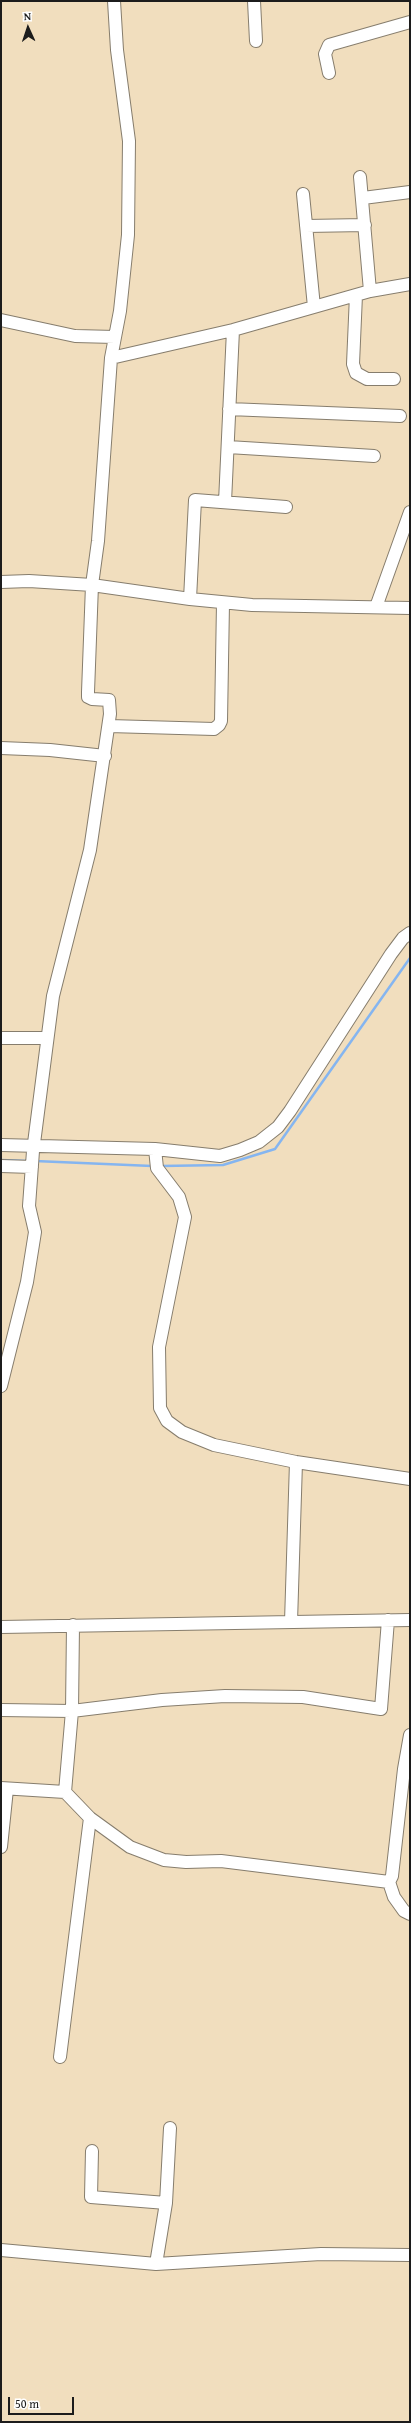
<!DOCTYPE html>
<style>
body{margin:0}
#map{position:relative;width:411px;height:2423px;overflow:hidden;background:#f1debe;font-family:"Gentium Book Plus",serif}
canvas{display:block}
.frame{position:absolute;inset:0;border:2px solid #1c1c1c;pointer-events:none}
.north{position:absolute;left:8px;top:8px;width:40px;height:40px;-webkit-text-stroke:3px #fff;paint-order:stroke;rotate:357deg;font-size:11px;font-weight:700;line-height:16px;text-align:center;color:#1c1c1c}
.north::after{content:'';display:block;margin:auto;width:14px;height:18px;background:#1c1c1c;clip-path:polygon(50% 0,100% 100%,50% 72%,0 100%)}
.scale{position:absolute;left:8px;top:2397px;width:66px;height:18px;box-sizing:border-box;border:2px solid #1c1c1c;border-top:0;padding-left:5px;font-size:12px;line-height:14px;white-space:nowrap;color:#1c1c1c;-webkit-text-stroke:3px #fff;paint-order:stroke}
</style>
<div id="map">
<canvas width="411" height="2423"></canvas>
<div class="frame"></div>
<div class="north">N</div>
<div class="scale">50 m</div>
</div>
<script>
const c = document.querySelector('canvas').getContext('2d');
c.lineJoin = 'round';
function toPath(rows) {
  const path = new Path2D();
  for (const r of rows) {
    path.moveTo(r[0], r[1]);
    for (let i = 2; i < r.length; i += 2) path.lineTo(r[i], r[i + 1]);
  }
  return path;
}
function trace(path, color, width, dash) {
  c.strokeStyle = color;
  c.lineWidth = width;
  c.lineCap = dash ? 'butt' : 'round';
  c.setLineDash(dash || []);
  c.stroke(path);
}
trace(toPath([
 [1,1160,28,1161],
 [35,1161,152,1166],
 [161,1166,223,1165,275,1149,410,958]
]), '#85b5f0', 2.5);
const minor = toPath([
 [254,1,256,41],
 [329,73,325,54,329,45,410,22],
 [360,177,370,291],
 [303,194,314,307],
 [363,198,410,192],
 [306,226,365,225],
 [356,295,353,364,356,373,367,379,394,379],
 [1,320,75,336,115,337],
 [111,358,233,330,370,291,410,284],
 [229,409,400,416],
 [228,447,374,456],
 [225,502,233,330],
 [1,582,29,581,92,585,190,599,252,605,410,608],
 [190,599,195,500,286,507],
 [376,607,410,512],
 [109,726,214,729,219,725,221,721,223,603],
 [1,748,50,750,105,756],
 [1,1038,46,1038],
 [1,1145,155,1149,220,1156,240,1150,259,1142,278,1127,290,1111,391,954,403,938,410,933],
 [155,1149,157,1168,179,1197,185,1217,159,1347,160,1408,167,1421,182,1432,214,1445,296,1462,410,1479],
 [1,1166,32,1167],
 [1,1386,27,1282,35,1232,29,1206,33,1151,53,996,90,850,110,714,109,700,92,699,88,697,88,692,92,585,98,541,111,358,120,311,128,235,129,141,117,50,114,1],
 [291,1622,296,1462],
 [1,1627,410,1620],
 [1,1710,72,1711,162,1700,225,1696,303,1697,381,1709,388,1620],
 [1,1788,65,1792,72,1711,73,1625],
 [65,1792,90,1818,130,1847,164,1860,186,1862,221,1861,389,1882,392,1876,404,1769,410,1735],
 [1,1847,7,1789],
 [389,1882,394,1897,404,1911,410,1914],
 [60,2057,90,1818],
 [92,2151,91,2197,166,2203],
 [1,2250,156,2264,321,2254,410,2255],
 [156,2264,166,2203,170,2128]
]);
trace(minor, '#867d6d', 14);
trace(minor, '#fff', 12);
</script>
